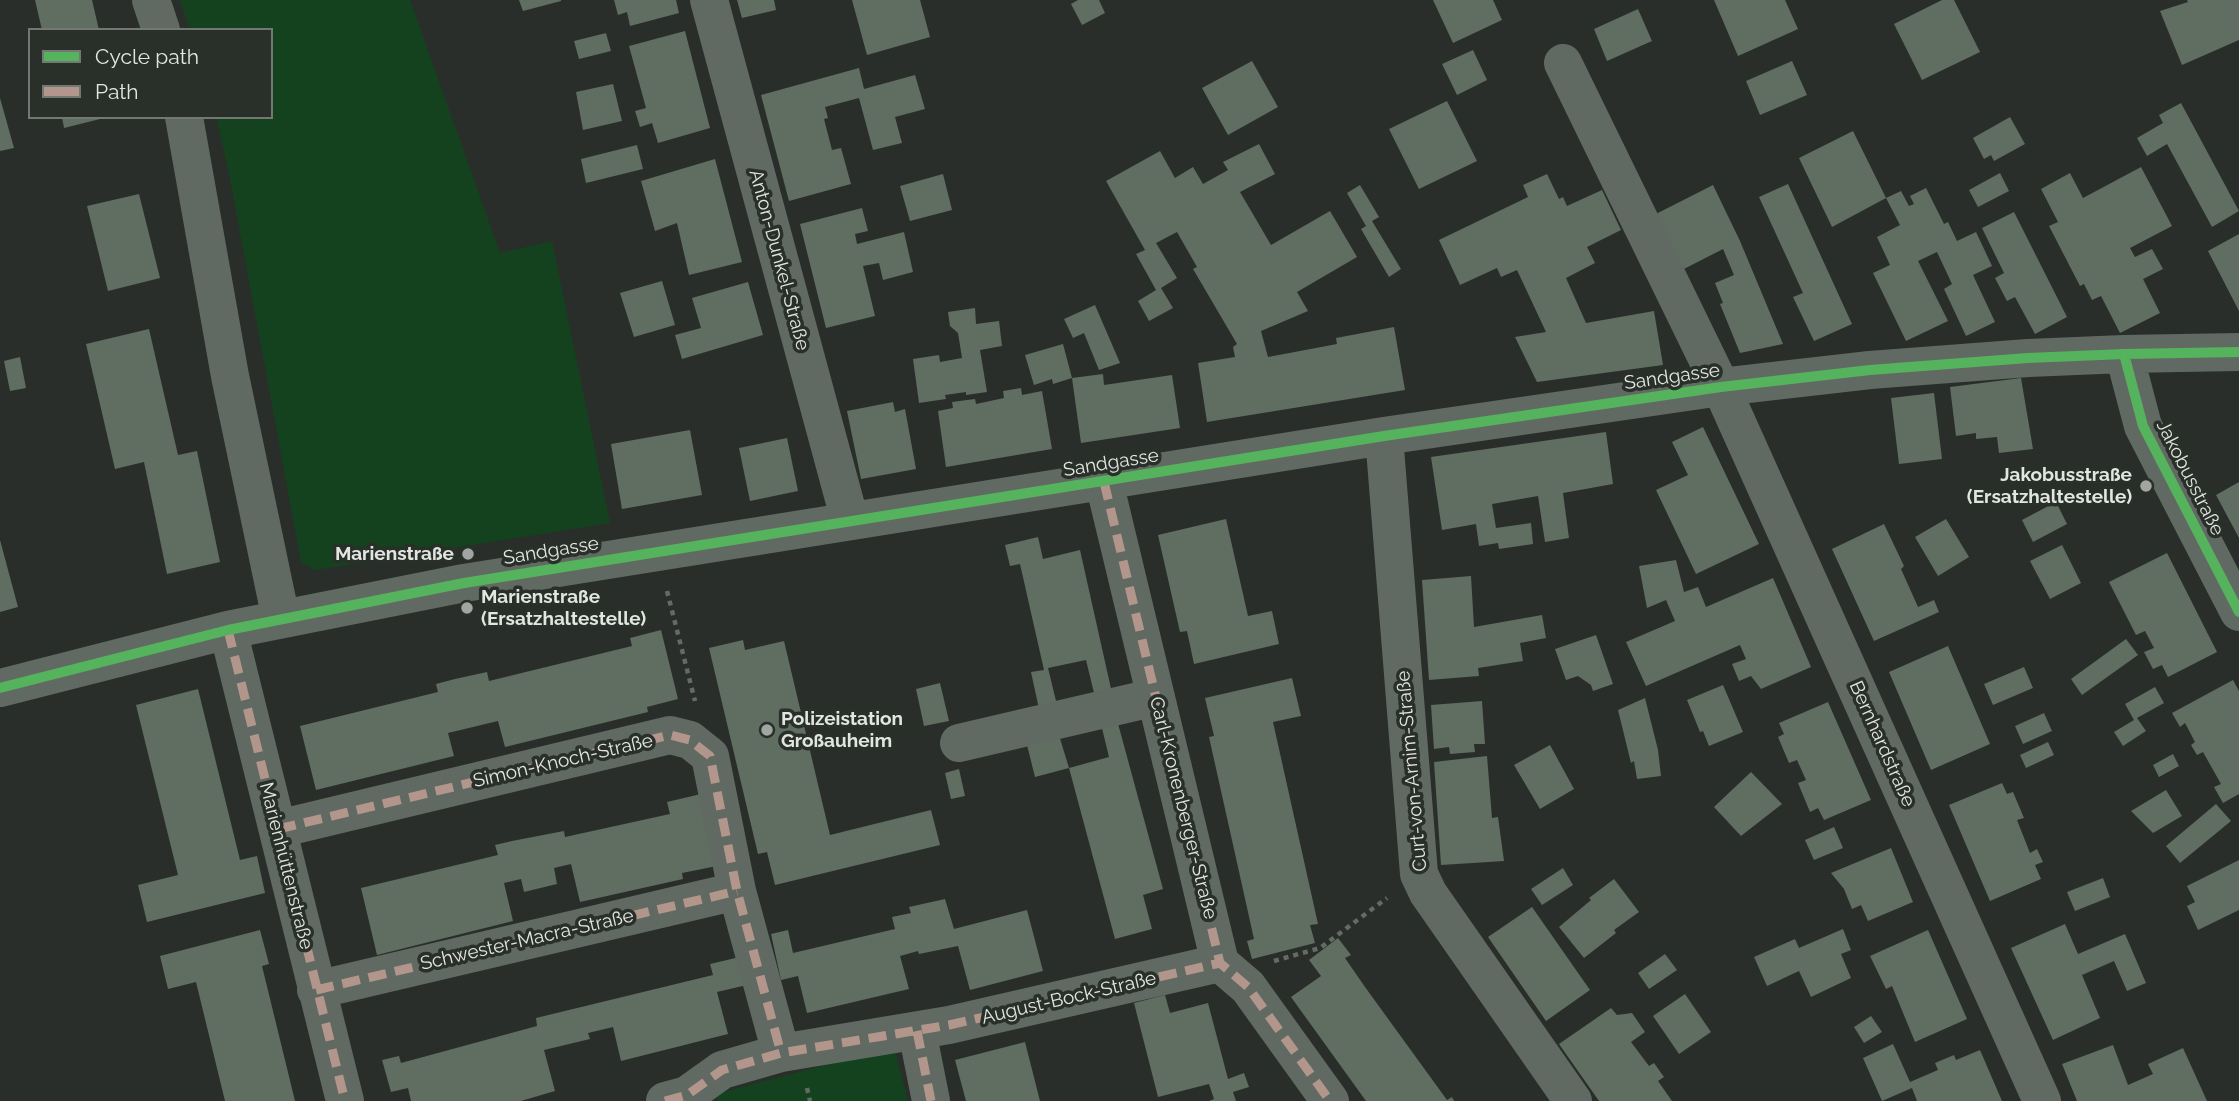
<!DOCTYPE html>
<meta charset="utf-8">
<style>
body{margin:0}
#map{position:relative;width:2239px;height:1101px;overflow:hidden;background:#2a2e2a;font-family:Raleway,sans-serif}
canvas{display:block}
.legend{position:absolute;left:28px;top:28px;width:245px;height:91px;box-sizing:border-box;background:#292f29;border:2px solid #737873;margin:0;padding:9px 12px;list-style:none;font-size:21px;color:#e2e6e2}
.legend li{display:flex;align-items:center;gap:14px;height:35px}
.legend b{width:35px;border:2px solid #737873}
</style>
<div id="map">
<canvas width="2239" height="1101"></canvas>
<ul class="legend">
<li><b style="height:9px;background:#56b35d"></b>Cycle path</li>
<li><b style="height:9px;background:#b2968c"></b>Path</li>
</ul>
</div>
<script>
const c = document.querySelector('canvas').getContext('2d');
c.lineJoin = 'round';
function fill(path, color) {
  c.fillStyle = color;
  c.fill(path, 'evenodd');
}
function toPath(rows) {
  const path = new Path2D();
  for (const r of rows) {
    path.moveTo(r[0], r[1]);
    for (let i = 2; i < r.length; i += 2) path.lineTo(r[i], r[i + 1]);
  }
  return path;
}
function trace(path, color, width, dash) {
  c.strokeStyle = color;
  c.lineWidth = width;
  c.lineCap = dash ? 'butt' : 'round';
  c.setLineDash(dash || []);
  c.stroke(path);
}
function label(font, color, halo, rows, align = 'center') {
  c.font = font + ' Raleway,sans-serif';
  c.lineWidth = 7;
  c.setLineDash([]);
  c.textBaseline = 'middle';
  c.strokeStyle = halo;
  c.fillStyle = color;
  for (const [text, x, y, turn = 0] of rows) {
    c.save();
    c.translate(x, y);
    c.rotate((+turn || 0) * Math.PI / 180);
    c.textAlign = isNaN(turn) ? turn : align;
    if (halo) c.strokeText(text, 0, 0);
    c.fillText(text, 0, 0);
    c.restore();
  }
}
fill(toPath([
 [180,0,410,0,500,253,552,241,610,523,315,570,301,562,229,173,216,117,271,117,271,30,190,30],
 [894,1047,908,1101,718,1101,716,1094]
]), '#14421e');
fill(toPath([
 [35,0,92,0,99,30,42,30],
 [519,0,561,0,561,1,523,11],
 [614,0,676,0,679,13,630,26,627,12,618,15],
 [737,0,774,0,776,10,742,18],
 [852,0,920,0,930,37,867,55],
 [1078,0,1099,0,1105,13,1082,25,1071,4],
 [1433,0,1493,0,1502,20,1453,43],
 [1714,0,1785,0,1798,29,1738,56],
 [1942,0,1954,0,1980,52,1922,80,1894,24],
 [2187,0,2239,0,2239,40,2182,65,2160,11,2188,2],
 [1638,9,1652,41,1607,61,1594,29],
 [685,31,710,128,658,143,652,123,640,127,635,111,646,108,629,46],
 [606,33,611,51,579,59,574,41],
 [1473,50,1487,80,1457,95,1442,64],
 [1252,61,1278,107,1228,135,1202,88],
 [1792,61,1807,95,1760,115,1746,81],
 [859,68,864,89,915,75,925,109,895,117,902,143,873,150,859,98,825,107,828,118,824,119,832,150,841,148,851,184,789,201,761,95],
 [613,84,622,121,583,130,576,92],
 [0,98,14,148,0,151],
 [1447,101,1477,161,1419,189,1389,129],
 [2181,103,2239,211,2212,227,2167,144,2147,156,2137,138,2163,123,2159,115],
 [62,117,104,117,104,118,64,128],
 [2010,117,2025,144,1994,161,1991,155,1984,159,1973,138],
 [1853,131,1886,198,1832,227,1799,158],
 [1259,144,1275,174,1240,192,1271,245,1330,211,1357,257,1297,292,1308,311,1261,331,1268,357,1337,344,1336,338,1394,327,1405,390,1207,422,1198,363,1235,357,1233,347,1237,344,1193,269,1197,267,1177,232,1156,243,1177,278,1161,288,1173,308,1149,321,1138,301,1156,290,1136,254,1145,250,1106,181,1160,151,1175,178,1193,167,1203,184,1228,170,1223,162],
 [637,145,643,169,586,183,581,159],
 [715,159,742,262,689,275,677,223,655,231,641,181],
 [2141,167,2172,226,2130,248,2135,257,2152,249,2163,269,2143,279,2160,313,2120,333,2101,296,2092,300,2084,284,2080,286,2049,226,2058,222,2041,189,2070,173,2083,198],
 [2000,173,2009,191,1978,207,1969,190],
 [943,174,952,210,910,221,900,186],
 [1547,174,1559,199,1563,197,1567,206,1602,190,1621,230,1587,247,1595,263,1566,278,1586,323,1654,311,1663,365,1537,382,1515,337,1546,332,1517,270,1501,277,1497,268,1460,285,1439,240,1528,197,1523,185],
 [1788,184,1852,324,1814,341,1793,297,1803,293,1759,197],
 [1360,185,1379,217,1372,221,1401,269,1389,277,1361,229,1366,226,1347,193],
 [1713,185,1740,241,1783,344,1740,353,1720,304,1723,303,1715,283,1734,275,1723,249,1680,271,1652,216],
 [1926,188,1944,224,1948,222,1957,241,1976,232,1992,266,1973,275,1995,322,1966,336,1944,289,1952,284,1937,252,1918,261,1948,321,1906,341,1873,273,1890,265,1877,237,1900,225,1886,198,1901,191,1909,206,1914,204,1910,196],
 [139,194,160,278,108,291,87,206],
 [862,208,868,231,855,234,857,244,904,232,913,272,883,280,879,263,863,266,875,316,826,328,800,224],
 [2014,212,2067,317,2035,334,2015,297,2007,301,1995,278,2004,273,1982,228],
 [2239,234,2239,311,2208,251],
 [662,281,675,325,634,337,620,293],
 [748,282,763,335,682,359,675,335,701,328,692,298],
 [1095,305,1120,363,1099,370,1084,333,1073,338,1064,319],
 [975,308,976,324,999,321,1002,346,980,350,987,392,966,395,966,392,945,395,946,399,919,403,913,359,939,355,940,362,962,358,958,333,950,326,948,312],
 [149,329,178,455,197,451,220,562,167,574,144,462,115,469,86,344],
 [1063,344,1072,378,1053,384,1052,379,1034,385,1025,355],
 [20,357,26,388,10,391,4,361],
 [1103,374,1104,385,1172,375,1180,428,1081,443,1072,378],
 [2021,378,2033,449,1999,453,1997,437,1976,439,1976,433,1956,436,1950,387],
 [1021,388,1022,395,1042,391,1052,449,946,467,938,411,953,408,952,402,975,399,976,404,1004,398,1003,391],
 [1934,393,1942,459,1899,464,1891,398],
 [893,402,895,412,905,409,916,469,861,479,847,411],
 [1703,427,1759,544,1696,574,1656,490,1688,475,1672,442],
 [690,430,702,495,622,509,611,444],
 [1606,432,1613,484,1563,493,1569,538,1545,542,1538,496,1492,504,1496,528,1531,523,1533,544,1499,549,1498,543,1479,546,1476,524,1442,530,1431,457],
 [787,438,798,491,750,501,739,448],
 [2239,482,2239,538,2216,495],
 [2056,502,2067,524,2033,542,2022,520],
 [1226,519,1248,616,1272,611,1279,644,1194,664,1187,631,1180,632,1158,535],
 [1946,519,1969,557,1938,576,1915,537],
 [1884,524,1904,566,1901,569,1918,607,1934,600,1939,612,1874,641,1832,549],
 [1038,537,1043,559,1080,550,1112,693,1095,697,1086,660,1048,668,1057,705,1039,709,1031,672,1044,670,1020,564,1010,566,1005,545],
 [0,540,18,607,0,612],
 [2062,545,2081,583,2050,599,2030,561],
 [2167,553,2217,652,2168,677,2162,665,2153,669,2144,652,2154,648,2145,631,2136,635,2109,582],
 [1676,560,1684,592,1698,587,1706,607,1773,578,1811,667,1761,689,1751,676,1739,681,1732,664,1746,659,1740,645,1646,686,1626,642,1675,621,1666,600,1647,608,1639,566],
 [1471,576,1474,627,1542,615,1546,638,1520,643,1523,661,1478,668,1479,676,1429,680,1422,580],
 [661,630,678,699,647,707,648,712,505,747,498,721,448,733,454,756,316,790,300,726,438,692,436,684,455,679,487,672,489,681,632,646,630,638],
 [1596,635,1613,684,1593,691,1591,685,1578,676,1566,680,1555,649],
 [2126,639,2138,655,2082,695,2071,679],
 [743,640,745,650,784,641,830,835,931,810,940,845,775,885,767,852,758,854,709,648],
 [1948,646,1990,744,1931,770,1889,672],
 [2024,667,2033,688,1993,705,1984,684],
 [1292,678,1301,716,1273,722,1318,924,1310,925,1315,943,1252,959,1247,941,1254,939,1209,737,1214,736,1205,698],
 [2233,680,2239,691,2239,794,2223,803,2214,787,2221,784,2203,752,2197,755,2191,745,2195,742,2185,723,2180,727,2172,713],
 [940,683,949,721,924,726,916,689],
 [1723,685,1743,732,1709,746,1703,731,1700,732,1687,700],
 [2155,687,2164,703,2137,718,2146,731,2123,746,2114,732,2134,720,2125,704],
 [198,689,240,860,257,856,265,893,147,922,138,885,178,875,136,705],
 [1645,698,1658,750,1661,776,1637,779,1634,761,1631,763,1618,710],
 [1482,701,1485,744,1474,744,1475,752,1450,754,1449,747,1434,749,1431,705],
 [1828,702,1871,800,1824,820,1818,808,1810,812,1798,783,1806,780,1797,760,1789,763,1778,737,1784,734,1779,723],
 [2044,713,2052,731,2023,744,2015,726],
 [1117,720,1163,889,1143,895,1152,929,1115,939,1069,768,1035,777,1026,741,1058,732,1069,768,1109,757,1101,724],
 [2048,742,2054,755,2026,768,2020,755],
 [1550,745,1574,789,1540,809,1514,765],
 [2173,754,2179,766,2159,777,2153,765],
 [1487,756,1492,818,1498,817,1504,861,1441,865,1434,762],
 [959,769,965,796,951,799,945,773],
 [1751,772,1782,804,1741,836,1714,807],
 [2002,783,2007,794,2013,792,2024,818,2017,820,2030,853,2037,849,2043,862,2035,865,2041,879,1990,901,1949,805],
 [2166,790,2182,816,2153,833,2131,811],
 [701,794,717,866,682,873,683,879,580,902,571,864,554,868,557,884,524,892,521,879,504,883,513,921,377,955,361,888,498,855,495,845,512,841,564,831,565,837,670,814,667,802],
 [2216,804,2231,821,2180,863,2166,846],
 [1834,827,1843,848,1814,860,1805,840],
 [1891,848,1913,902,1868,921,1861,905,1852,909,1844,889,1831,873],
 [2239,860,2239,910,2198,930,2187,906,2195,902,2187,886],
 [1563,868,1573,885,1542,905,1531,889],
 [2103,878,2110,897,2075,911,2067,892],
 [1614,879,1639,912,1614,930,1616,933,1584,958,1559,927,1591,900,1589,898],
 [945,899,954,929,1027,910,1043,971,970,990,958,946,919,954,918,951,900,956,909,989,807,1013,798,976,781,980,771,934,788,930,793,953,895,929,892,917,911,913,909,907],
 [1532,907,1590,990,1546,1021,1488,937],
 [2065,924,2078,954,2125,934,2146,983,2127,991,2114,961,2082,975,2100,1018,2053,1040,2011,948],
 [1843,929,1851,950,1841,954,1851,978,1811,997,1799,971,1767,986,1754,957,1795,939,1799,948],
 [260,930,269,964,262,966,295,1101,225,1101,196,982,168,989,160,956],
 [1928,930,1967,1019,1915,1042,1892,986,1886,989,1870,956],
 [1338,938,1351,955,1345,958,1365,987,1447,1100,1452,1097,1454,1101,1366,1101,1291,997,1321,976,1309,960],
 [1665,954,1677,970,1649,989,1638,973],
 [744,956,751,984,717,992,728,1034,621,1061,613,1027,588,1033,590,1039,544,1050,555,1091,521,1101,411,1101,408,1088,391,1092,382,1060,399,1056,401,1063,537,1026,536,1018,713,975,710,964],
 [1685,994,1711,1032,1679,1054,1653,1016],
 [1165,995,1170,1013,1208,1003,1228,1079,1244,1073,1249,1087,1233,1092,1236,1101,1209,1101,1214,1099,1209,1084,1158,1097,1134,1003],
 [1611,1008,1617,1015,1632,1013,1645,1032,1631,1042,1649,1066,1654,1063,1664,1077,1658,1081,1672,1101,1599,1101,1559,1044],
 [1871,1016,1882,1032,1864,1043,1854,1027],
 [1025,1042,1040,1101,966,1101,955,1060],
 [1893,1044,1910,1082,1938,1070,1935,1063,1954,1055,1956,1060,1980,1050,2002,1101,1917,1101,1912,1088,1882,1101,1863,1058],
 [2113,1045,2128,1085,2153,1074,2148,1064,2183,1048,2207,1101,2077,1101,2062,1064]
]), '#606d61');
trace(toPath([
 [667,591,695,701],
 [1274,961,1320,948,1387,898],
 [807,1088,810,1101]
]), '#656a65', 4.5, [5, 5]);
trace(toPath([
 [151,0,161,30],
 [709,0,850,521],
 [1563,63,1721,387,2042,1101],
 [184,117,230,376,281,619],
 [2124,354,2143,426,2239,612],
 [1384,436,1419,874,1428,893,1573,1101],
 [1104,482,1220,963,1248,987,1330,1101],
 [228,630,345,1101],
 [0,688,228,630,464,583,1384,436,1721,387,1870,370,2028,358,2124,354,2239,352],
 [959,743,1156,697],
 [278,829,670,735,690,740,710,756,737,891,781,1053],
 [316,990,737,891],
 [917,1031,931,1101],
 [665,1101,687,1095,722,1070,781,1053,949,1025,1220,963]
]), '#616a62', 38);
trace(toPath([
 [1104,482,1220,963,1248,987,1330,1101],
 [228,630,345,1101],
 [278,829,670,735,690,740,710,756,737,891,781,1053],
 [316,990,737,891],
 [917,1031,931,1101],
 [665,1101,687,1095,722,1070,781,1053,949,1025,1220,963]
]), '#b2968c', 9, [18, 9]);
trace(toPath([
 [2124,354,2143,426,2239,612],
 [0,688,228,630,464,583,1384,436,1721,387,1870,370,2028,358,2124,354,2239,352]
]), '#56b35d', 10);
for (const [x, y, r, color] of [
 [2146,486,7,"#a2a6a2"],
 [468,554,7,"#a2a6a2"],
 [467,608,7,"#a2a6a2"],
 [767,730,7,"#a2a6a2"]
]) {
  const dot = new Path2D();
  dot.arc(x, y, r, 0, 2 * Math.PI);
  c.fillStyle = color;
  c.fill(dot);
  trace(dot, '#292f29', 2.5);
}
label('19px', '#e2e6e2', '#292f29', [
 ["Anton-Dunkel-Straße",779,260,75],
 ["Sandgasse",1672,377,-8],
 ["Sandgasse",1111,463,-9],
 ["Jakobusstraße",2190,478,63],
 ["Sandgasse",551,551,-9],
 ["Bernhardstraße",1882,744,66],
 ["Simon-Knoch-Straße",563,761,-13],
 ["Curt-von-Arnim-Straße",1412,771,-95],
 ["Carl-Kronenberger-Straße",1183,808,76],
 ["Marienhüttenstraße",286,866,76],
 ["Schwester-Macra-Straße",527,940,-13],
 ["August-Bock-Straße",1069,998,-13]
]);
label('bold 19px', '#e2e6e2', '#292f29', [
 ["Jakobusstraße",2132,475],
 ["(Ersatzhaltestelle)",2132,497],
 ["Marienstraße",454,554],
 ["Marienstraße",481,597,"left"],
 ["(Ersatzhaltestelle)",481,619,"left"],
 ["Polizeistation",781,719,"left"],
 ["Großauheim",781,741,"left"]
], 'right');
</script>
